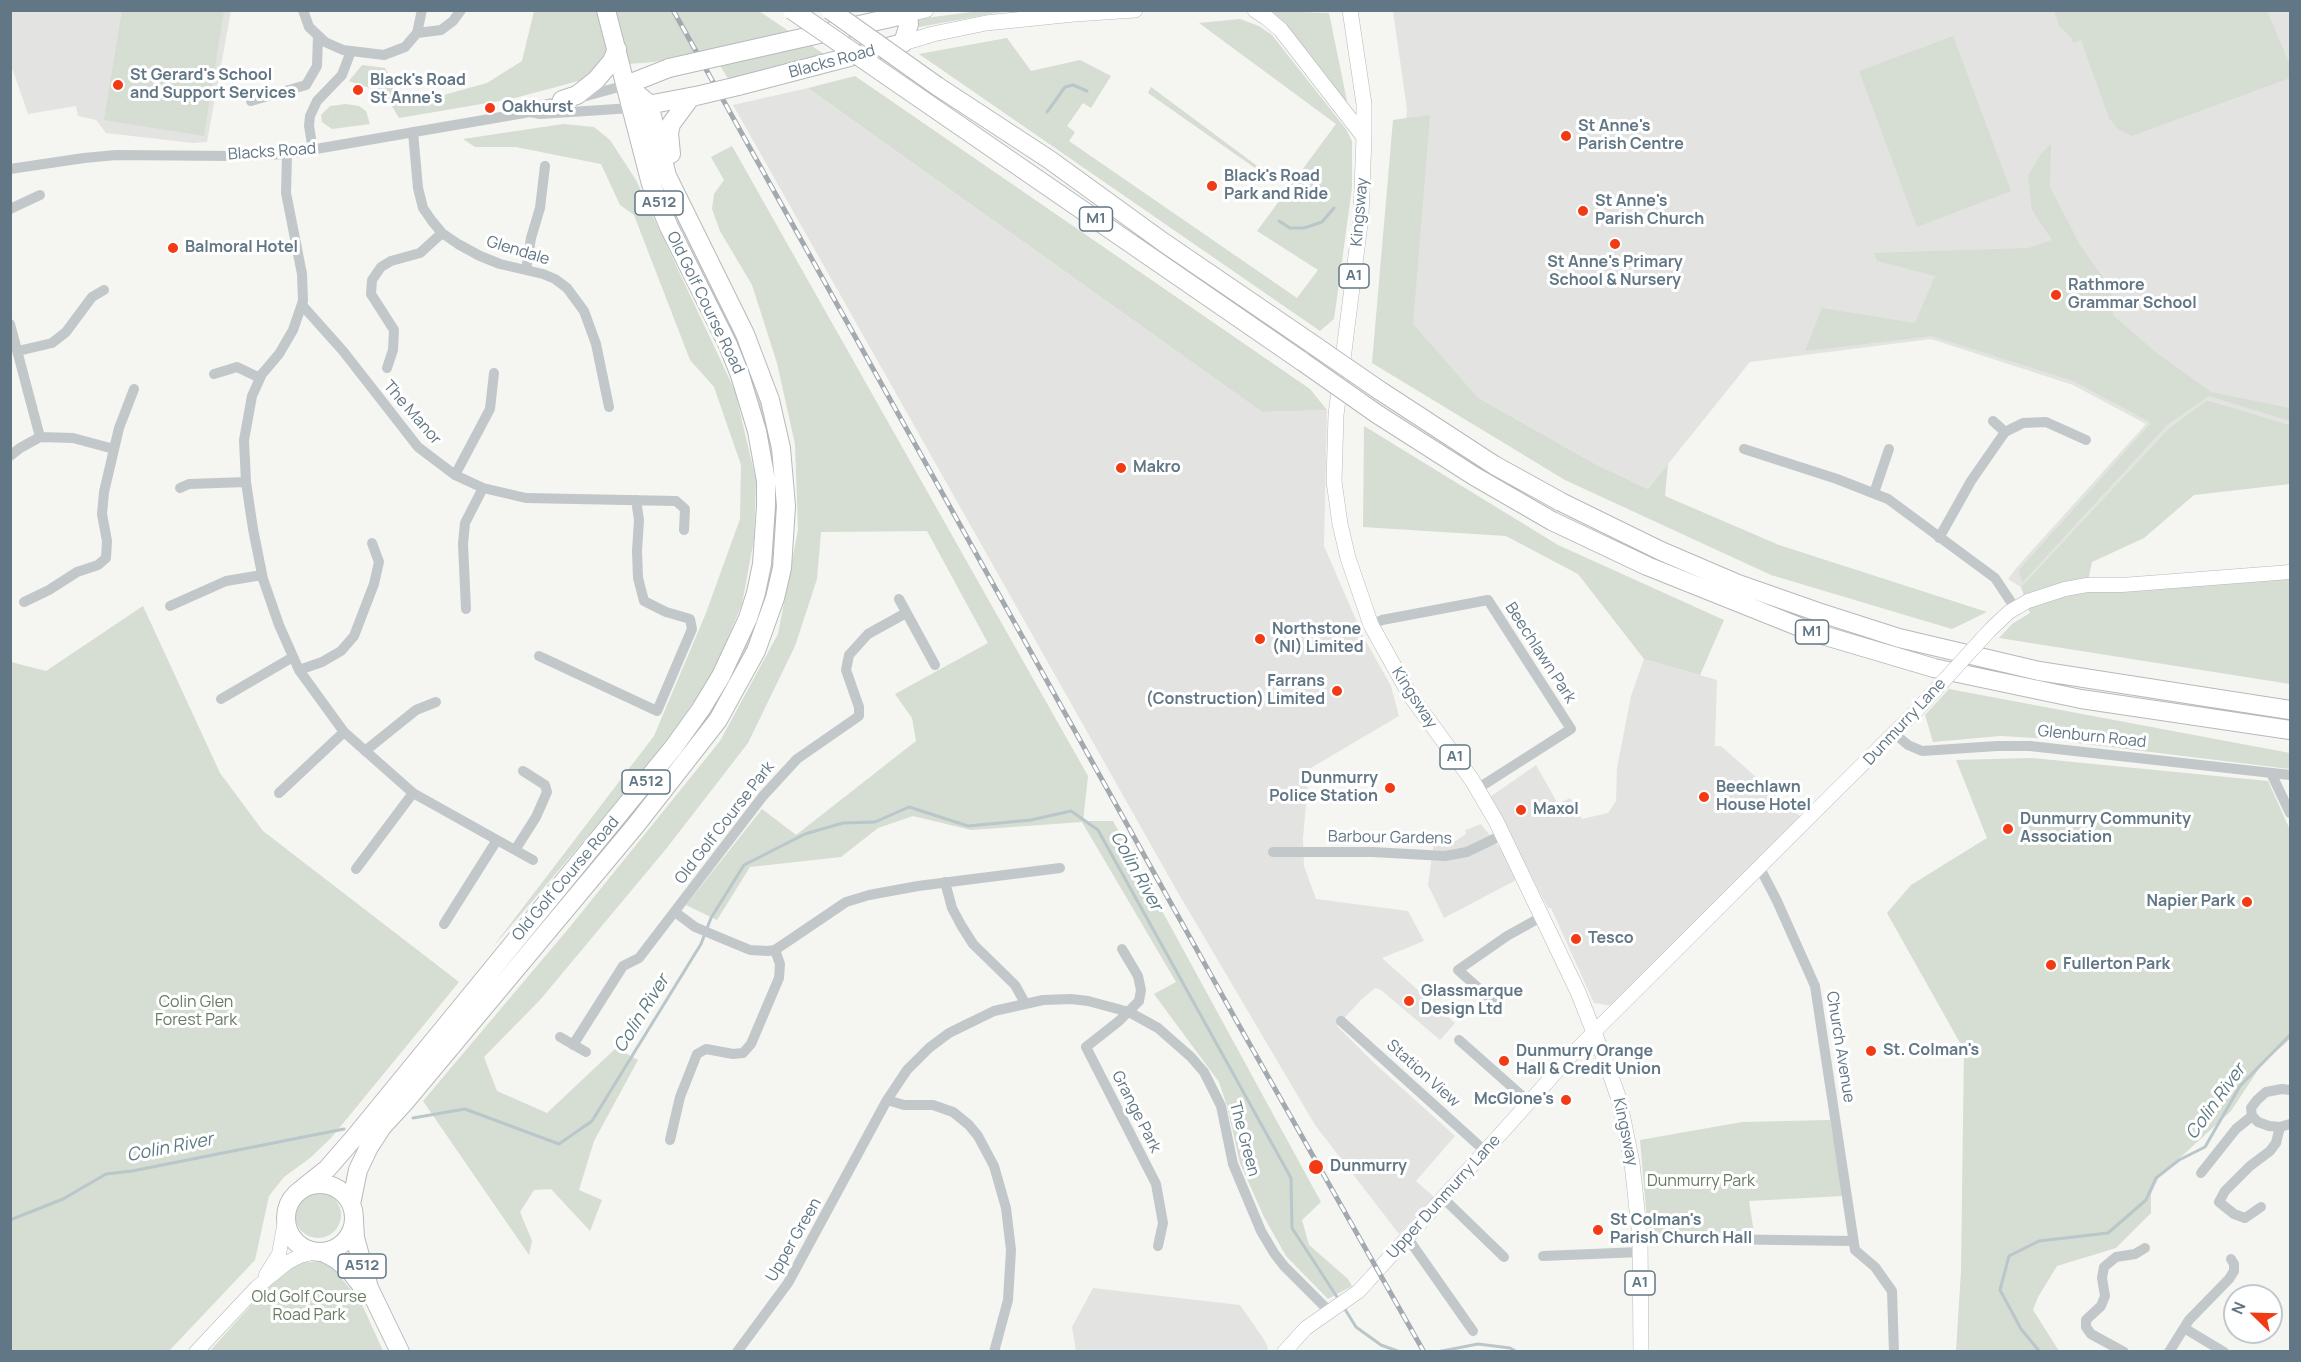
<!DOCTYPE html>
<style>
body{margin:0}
#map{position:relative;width:2301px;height:1362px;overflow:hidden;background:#f5f5f1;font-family:Manrope,sans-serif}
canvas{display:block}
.frame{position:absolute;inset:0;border:12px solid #617785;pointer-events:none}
.north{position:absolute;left:2223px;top:1284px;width:60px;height:60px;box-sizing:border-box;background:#fff;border:2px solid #c0c9ce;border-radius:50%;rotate:293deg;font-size:16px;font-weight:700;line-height:24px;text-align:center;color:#617785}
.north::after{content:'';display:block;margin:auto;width:21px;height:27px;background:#f23a14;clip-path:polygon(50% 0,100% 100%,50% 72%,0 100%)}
</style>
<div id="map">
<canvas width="2301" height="1362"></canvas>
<div class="frame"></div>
<div class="north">N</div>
</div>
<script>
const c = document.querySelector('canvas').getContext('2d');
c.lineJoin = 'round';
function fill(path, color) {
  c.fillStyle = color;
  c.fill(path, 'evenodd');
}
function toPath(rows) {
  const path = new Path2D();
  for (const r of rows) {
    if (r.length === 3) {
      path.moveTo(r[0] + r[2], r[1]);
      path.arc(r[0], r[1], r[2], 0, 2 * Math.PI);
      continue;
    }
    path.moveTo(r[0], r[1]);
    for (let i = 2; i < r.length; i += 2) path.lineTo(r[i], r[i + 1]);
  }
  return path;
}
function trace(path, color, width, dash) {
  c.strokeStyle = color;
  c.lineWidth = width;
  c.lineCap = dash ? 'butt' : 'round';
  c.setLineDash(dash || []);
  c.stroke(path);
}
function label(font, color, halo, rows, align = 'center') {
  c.font = font + ' Manrope,sans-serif';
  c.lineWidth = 6;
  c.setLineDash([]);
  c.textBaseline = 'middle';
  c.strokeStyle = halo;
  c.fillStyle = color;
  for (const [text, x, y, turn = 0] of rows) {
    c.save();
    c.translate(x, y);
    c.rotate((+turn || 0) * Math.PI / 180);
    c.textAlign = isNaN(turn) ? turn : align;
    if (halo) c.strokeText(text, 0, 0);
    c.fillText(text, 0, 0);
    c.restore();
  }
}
fill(toPath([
 [11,11,231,11,207,142,193,143,106,133,96,120,78,116,76,106,28,114,11,65],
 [1393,11,2290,11,2290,425,2207,400,2169,428,2021,587,2008,579,2017,567,2146,424,2073,385,1931,339,1750,362,1648,489,1595,464,1477,397,1383,335,1407,110],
 [808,88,1262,412,1327,410,1324,546,1363,636,1391,686,1399,716,1309,769,1303,839,1304,866,1316,899,1408,911,1424,941,1382,958,1455,1023,1440,1040,1381,990,1375,988,1361,1000,1337,1026,1374,1063,1455,1136,1416,1181,1434,1197,1399,1234,1315,1125,1177,891,733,105],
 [1644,659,1717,680,1715,746,1721,746,1802,818,1613,1006,1594,1003,1551,908,1548,908,1490,797,1536,765,1558,804,1570,798,1582,819,1608,813,1616,801,1617,768,1631,696],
 [1481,824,1500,848,1518,879,1444,918,1428,885,1434,842,1454,842,1466,834,1465,830],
 [1093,1288,1240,1305,1263,1338,1267,1345,1268,1351,1076,1351,1072,1327]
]), '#e3e4e2');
fill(toPath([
 [122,10,224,11,204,136,104,120],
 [534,11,759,11,790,32,654,62,628,64,582,80,511,99,399,118,389,101,376,90,349,81,362,65,385,68,388,73,392,86,404,106,487,83,522,61],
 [979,11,1007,11,919,27,918,19],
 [1272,11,1329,13,1347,101,1346,104],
 [2054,11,2267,11,2290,65,2290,78,2132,136,2119,130,2109,118,2081,40,2073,43,2071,37,2060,27],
 [1240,19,1259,26,1272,35,1346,129,1352,141,1352,188,1334,319,1320,331,919,54,1007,38,1031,71,1080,60,1111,76,1091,108,1083,103,1067,126,1075,132,1069,141,1297,298,1318,270,1257,231,1336,124,1199,23],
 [1953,36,2011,191,1917,227,1859,71],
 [808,43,828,57,729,80,719,64],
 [855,76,1310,389,1327,410,1262,412,808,88],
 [1151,87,1268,174,1266,179,1262,182,1265,175,1148,93],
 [346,104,359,106,366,111,370,124,332,129,322,122,321,115,330,106],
 [1430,115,1413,324,1477,397,1595,464,1648,489,1668,464,1665,496,1779,545,1987,612,1952,629,1771,575,1565,480,1372,363,1393,120],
 [563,124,594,127,610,140,636,180,735,391,756,480,754,539,742,604,711,678,648,766,492,948,654,736,706,613,740,519,741,465,714,387,690,360,634,215,620,205,601,164,516,147,475,147,463,139],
 [2051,144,2050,187,2080,245,2111,289,2113,315,2153,350,2211,392,2290,408,2290,421,2209,396,2167,425,2022,583,2019,570,2150,424,2148,421,2073,381,1932,336,1805,351,1822,308,1915,323,1935,276,1877,261,1874,253,2028,248,2052,240,2032,210,2028,176,2041,154],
 [732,146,1088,776,1083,821,1113,821,1321,1202,1302,1220,1309,1245,1348,1279,1352,1286,1328,1299,1286,1256,1264,1217,1240,1163,1227,1106,1219,1082,1154,994,1176,982,1082,822,971,830,913,816,878,828,841,857,750,867,717,920,686,905,762,809,796,835,916,741,912,718,895,694,988,643,927,531,821,532,817,579,795,646,748,743,666,849,540,1000,484,1057,497,1091,547,1113,616,1048,638,1060,594,1141,579,1190,602,1200,590,1231,551,1189,534,1190,520,1212,532,1241,529,1255,423,1101,569,928,720,741,778,634,798,530,795,444,777,363,752,285,720,231,712,209,714,194,724,180,711,157],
 [655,162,742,346,765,407,775,458,778,495,774,565,765,600,755,630,735,675,694,737,664,776,391,1108,697,722,768,557,746,370,727,323,670,206],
 [2207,400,2290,425,2290,484,2194,495,2144,538,2092,562,2087,585,2290,572,2290,684,1999,638,2012,624,2030,613,2021,587,2169,428],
 [1364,426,1558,545,1724,620,1700,675,1644,659,1578,574,1506,536,1363,527],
 [143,606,220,773,263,831,459,982,331,1138,310,1158,284,1177,269,1196,255,1260,169,1351,11,1351,11,662,46,671],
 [1949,689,2290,753,2290,769,2036,738,2000,736,1933,742,1925,715],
 [2032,758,2268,781,2290,830,2290,1039,2262,1064,2231,1111,2159,1177,2151,1194,2151,1213,2116,1248,2057,1266,2038,1297,2033,1310,2059,1351,1956,1351,1961,1271,1964,1050,1887,913,1911,885,1987,838,1956,760],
 [1830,1120,1843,1196,1749,1201,1754,1233,1648,1233,1640,1140,1742,1122],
 [318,1215,23],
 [299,1262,327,1262,360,1300,383,1351,209,1352,273,1281]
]), '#d6ddd2');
trace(toPath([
 [1047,112,1065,87,1073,85,1087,91],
 [1279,221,1290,228,1304,228,1322,222,1334,208],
 [413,1118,465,1109,559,1144,592,1121,701,944,711,918,744,865,805,834,843,823,875,822,909,807,968,826,1031,820,1071,811,1098,830,1291,1178,1292,1228,1339,1300],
 [10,1220,63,1199,106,1174,132,1171,344,1129],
 [1343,1306,1356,1327,1381,1345,1400,1352],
 [1437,1352,1478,1344,1510,1348,1517,1352],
 [2040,1352,2021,1329,2000,1290,2009,1256,2039,1241,2108,1233,2146,1200,2156,1178,2179,1160,2205,1147,2240,1086,2290,1035]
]), '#b9c7cb', 3);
const secondary = toPath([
 [1990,630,2009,612,2028,601,2065,589,2087,585,2122,585,2290,572],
 [266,1275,279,1254,286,1215],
 [196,1352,257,1287,288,1262,300,1256,315,1252],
 [1284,1352,1306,1328,1359,1291,1577,1049,1918,709]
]);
const primary = toPath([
 [1255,10,1267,18,1281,30,1364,137],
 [1350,10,1364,104,1364,137,1361,216,1336,415,1334,481,1340,524,1348,558,1371,625,1410,695,1472,780,1496,821,1578,992,1608,1068,1619,1099,1632,1163,1640,1238,1641,1352],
 [908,14,926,10],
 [903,43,933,34,986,23,1074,14,1135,10]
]);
const highway = toPath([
 [722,56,908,14],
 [889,77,1303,362],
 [626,85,669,68],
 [738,86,903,43,909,24,907,10],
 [937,86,1050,160,1163,242,1308,341],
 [562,100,577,95,596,80,612,61,617,49],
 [637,107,695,96],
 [671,154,669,133,671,124,691,97],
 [1379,390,1494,465,1561,502,1661,551,1738,584,1818,612,1899,638,2039,671,2290,710],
 [1377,414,1474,476,1552,521,1647,566,1812,632,1934,668,2081,699,2290,730],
 [320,1218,34],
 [303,1188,327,1169,354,1138,673,748,701,709,721,676,748,618,756,593,762,564,766,506,766,481,757,431,740,375,728,345,669,227,651,184,606,10],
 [351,1204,358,1170,369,1147,382,1127,404,1103,636,825,718,720,756,651,775,598,782,568,786,506,781,448,770,400,745,334,667,176,649,104,626,85],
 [354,1221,355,1238,369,1288,400,1352],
 [323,1252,336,1259,351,1272,365,1290]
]);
trace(secondary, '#b4babe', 15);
trace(primary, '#b5babd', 16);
trace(highway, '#b6babd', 20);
trace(toPath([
 [303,10,309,27,325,42,343,50,384,55,405,47,417,33,422,10],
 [417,33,441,30,453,21,461,10],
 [251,101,306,85,317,66,318,36],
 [530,112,538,106,579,98,626,85],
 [413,132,418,188,423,208,432,221,442,233,458,244,480,256,500,264,543,274,555,279,567,288,584,311,596,344,609,407],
 [313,150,309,126,310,116,317,101,342,75,351,51],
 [287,154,286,193,302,274,303,301,293,330,279,354,262,374,252,396,244,440,246,482,253,529,263,579,279,625,299,670,344,732,413,793,515,850,536,817,547,792,545,785,523,771],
 [10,169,84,158,116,155,232,156,287,154,530,112,540,114,632,108],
 [10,209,40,195],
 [526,270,531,238,540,208,545,166],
 [302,305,343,351,418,447,455,475,483,488,526,498,676,501,685,509,684,530],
 [10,324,40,437],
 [18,351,52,343,66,332,92,297,104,290],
 [387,368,393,350,394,330,371,294,372,280,381,267,391,261,420,253,442,233],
 [214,374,237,367,260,378],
 [1993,421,2005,432],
 [1744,449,1837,479,1888,499,1995,578,2015,608],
 [10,456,20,448,40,437,73,438,114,449],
 [455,475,490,409,494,373],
 [180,488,189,484,246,482],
 [1874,493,1889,449],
 [1939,538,1971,481,2005,432,2023,423,2046,422,2086,440],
 [899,599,935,665],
 [24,602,49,590,77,572,98,565,106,558,107,541,102,514,104,492,119,428,134,389],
 [170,606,226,581,262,575],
 [466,609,463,544,465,523,483,488],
 [1371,625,1382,620,1488,600,1571,729,1477,789],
 [539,656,657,711,692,629,690,619,666,612,644,601,638,578,637,551,639,520,636,500],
 [299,670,322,662,341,651,354,636,374,584,379,562,372,543],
 [221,699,293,657],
 [1895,734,1908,745,1922,751,1997,746,2030,746,2290,775],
 [365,751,416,710,436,702],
 [2271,773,2290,813],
 [279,793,344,732],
 [515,850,533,860],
 [1273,852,1372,852,1445,856,1467,852,1502,835],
 [1760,868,1777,901,1815,986,1855,1250,1875,1267,1892,1291,1894,1352],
 [356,869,413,793],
 [945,882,952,908,961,925,973,944,1015,985,1025,1003],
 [675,912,695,927,721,938,750,950,768,951,775,950,846,902,869,895,918,886,1060,868],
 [444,924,497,840],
 [1122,949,1138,976,1141,990,1139,1001,1119,1021,1086,1047,1156,1184,1163,1223,1158,1246],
 [1493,1001,1458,970,1507,936,1543,916],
 [1341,1021,1485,1151],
 [560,1037,586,1052],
 [1459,1040,1529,1102],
 [573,1045,623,966,639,958,763,796,797,759,859,716,859,707,846,670,849,655,868,634,906,613],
 [2252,1116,2258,1122,2269,1126,2280,1127,2290,1124],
 [670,1140,680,1097,697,1054,706,1049,733,1054,743,1053,751,1044,779,978,780,964,775,950],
 [2201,1173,2236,1129,2252,1116,2251,1108,2257,1100,2266,1092,2282,1089,2290,1090],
 [1442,1197,1504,1257],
 [2261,1207,2245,1218,2234,1214,2219,1202,2225,1191,2250,1166,2270,1151,2276,1143,2280,1127],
 [1407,1237,1473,1331],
 [1640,1238,1853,1241],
 [1543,1256,1640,1252],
 [2184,1328,2224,1352],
 [737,1352,788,1283,887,1100],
 [994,1352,1008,1300,1011,1250,1006,1208,994,1166,978,1136,969,1125,953,1112,933,1105,904,1105,887,1100,907,1070,929,1048,949,1033,994,1011,1043,1000,1071,999,1088,1001,1129,1012,1158,1028,1191,1057,1204,1072,1221,1106,1233,1164,1261,1231,1274,1253,1284,1266,1330,1312],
 [2124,1352,2091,1334,2086,1327,2086,1320,2101,1306,2105,1296,2102,1278,2104,1267,2116,1257,2135,1254,2145,1248],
 [2169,1352,2189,1320,2229,1279,2234,1271,2234,1264,2231,1259]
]), '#c2c7ca', 10);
trace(secondary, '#fff', 14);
trace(primary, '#fff', 15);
trace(highway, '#fff', 18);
const rail = toPath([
 [673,10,1236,1020,1424,1352]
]);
trace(rail, '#a2aaaf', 5);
trace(rail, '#fff', 3, [9]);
const secondaryBridge = toPath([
 [1918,709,1990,630]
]);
const highwayBridge = toPath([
 [792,10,889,77],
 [830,10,937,86],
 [669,68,722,56],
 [696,96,738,86],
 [1308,341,1379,390],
 [1303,362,1377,414]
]);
trace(secondaryBridge, '#b4babe', 15, []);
trace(highwayBridge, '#b6babd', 20, []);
trace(secondaryBridge, '#fff', 14);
trace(highwayBridge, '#fff', 18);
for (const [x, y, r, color] of [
 [118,85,6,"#f23a14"],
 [358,90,6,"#f23a14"],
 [490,108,6,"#f23a14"],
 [1566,136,6,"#f23a14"],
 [1212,186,6,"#f23a14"],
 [1583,211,6,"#f23a14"],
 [1615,244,6,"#f23a14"],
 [173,248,6,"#f23a14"],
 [2056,295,6,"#f23a14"],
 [1121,468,6,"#f23a14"],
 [1260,639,6,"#f23a14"],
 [1337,691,6,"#f23a14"],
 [1390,788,6,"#f23a14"],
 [1704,797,6,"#f23a14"],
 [1521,810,6,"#f23a14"],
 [2008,829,6,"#f23a14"],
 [2247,902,6,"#f23a14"],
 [1576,939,6,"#f23a14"],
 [2051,965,6,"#f23a14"],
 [1409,1001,6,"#f23a14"],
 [1871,1051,6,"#f23a14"],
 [1504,1061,6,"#f23a14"],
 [1566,1100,6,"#f23a14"],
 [1316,1167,8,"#f23a14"],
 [1598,1230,6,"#f23a14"]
]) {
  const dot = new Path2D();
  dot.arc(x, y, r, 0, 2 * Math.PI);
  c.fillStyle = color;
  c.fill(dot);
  trace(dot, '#fff', 2);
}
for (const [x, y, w] of [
 [659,203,48],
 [1096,219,33],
 [1354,276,30],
 [1812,632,33],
 [1455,757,30],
 [646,782,48],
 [362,1266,48],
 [1640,1283,30]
]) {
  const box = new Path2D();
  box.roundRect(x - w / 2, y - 12, w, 24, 4.5);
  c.fillStyle = '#fff';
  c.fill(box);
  trace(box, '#617785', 1.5);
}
label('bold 15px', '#617785', null, [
 ["A512",659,203],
 ["M1",1096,219],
 ["A1",1354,276],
 ["M1",1812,632],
 ["A1",1455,757],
 ["A512",646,782],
 ["A512",362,1266],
 ["A1",1640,1283]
]);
label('16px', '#617785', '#fff', [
 ["Blacks Road",832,62,-15],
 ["Blacks Road",272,152,-4],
 ["Kingsway",1360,212,-85],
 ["Glendale",518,251,17],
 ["Old Golf Course Road",705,303,64],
 ["The Manor",412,413,49],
 ["Beechlawn Park",1540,653,57],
 ["Kingsway",1414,698,57],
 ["Dunmurry Lane",1905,722,-47],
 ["Glenburn Road",2092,737,6],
 ["Old Golf Course Park",725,823,-52],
 ["Barbour Gardens",1390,838,1],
 ["Old Golf Course Road",566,879,-50],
 ["Church Avenue",1840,1047,81],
 ["Station View",1423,1074,42],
 ["Grange Park",1136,1112,63],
 ["Kingsway",1625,1132,78],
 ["The Green",1244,1139,75],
 ["Upper Dunmurry Lane",1444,1197,-48],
 ["Upper Green",794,1240,-60]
]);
label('bold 16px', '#617785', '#fff', [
 ["St Gerard's School",130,76],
 ["and Support Services",130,94],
 ["Black's Road",370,81],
 ["St Anne's",370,99],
 ["Oakhurst",502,108],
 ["St Anne's",1578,127],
 ["Parish Centre",1578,145],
 ["Black's Road",1224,177],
 ["Park and Ride",1224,195],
 ["St Anne's",1595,202],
 ["Parish Church",1595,220],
 ["Balmoral Hotel",185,248],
 ["St Anne's Primary",1615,263,"center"],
 ["School & Nursery",1615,281,"center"],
 ["Rathmore",2068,286],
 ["Grammar School",2068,304],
 ["Makro",1133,468],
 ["Northstone",1272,630],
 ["(NI) Limited",1272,648],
 ["Farrans",1325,682,"right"],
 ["(Construction) Limited",1325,700,"right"],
 ["Dunmurry",1378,779,"right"],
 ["Police Station",1378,797,"right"],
 ["Beechlawn",1716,788],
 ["House Hotel",1716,806],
 ["Maxol",1533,810],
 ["Dunmurry Community",2020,820],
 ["Association",2020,838],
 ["Napier Park",2235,902,"right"],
 ["Tesco",1588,939],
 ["Fullerton Park",2063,965],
 ["Glassmarque",1421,992],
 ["Design Ltd",1421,1010],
 ["St. Colman's",1883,1051],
 ["Dunmurry Orange",1516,1052],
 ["Hall & Credit Union",1516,1070],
 ["McGlone's",1554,1100,"right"],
 ["Dunmurry",1330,1167],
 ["St Colman's",1610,1221],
 ["Parish Church Hall",1610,1239]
], 'left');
label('16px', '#687b61', '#fff', [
 ["Colin Glen",196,1003],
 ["Forest Park",196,1021],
 ["Dunmurry Park",1701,1182],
 ["Old Golf Course",309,1298],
 ["Road Park",309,1316]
]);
label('italic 18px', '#5d7b82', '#fff', [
 ["Colin River",1136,871,61],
 ["Colin River",642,1014,-58],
 ["Colin River",2216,1102,-54],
 ["Colin River",170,1148,-11]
]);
</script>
